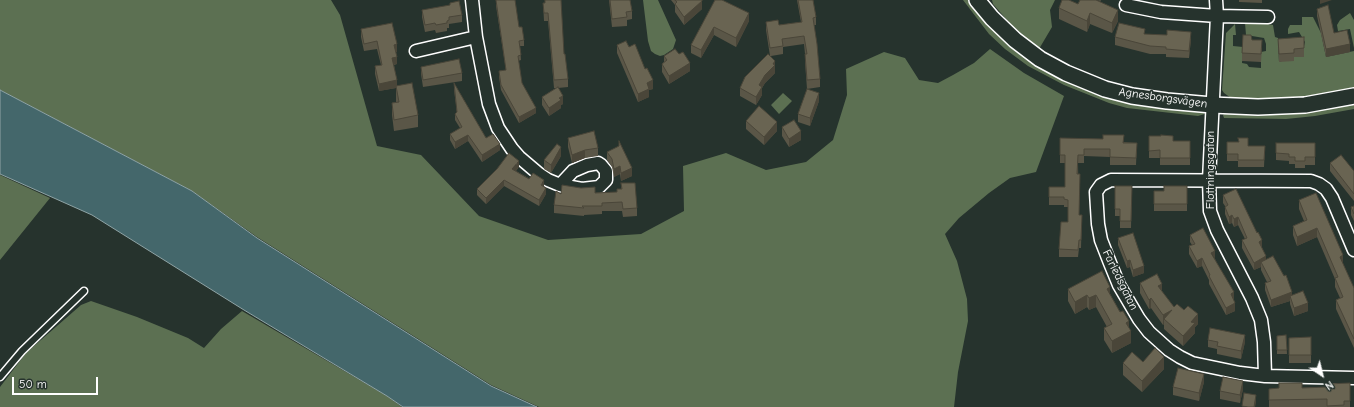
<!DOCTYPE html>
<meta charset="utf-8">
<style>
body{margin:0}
#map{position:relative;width:1354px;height:407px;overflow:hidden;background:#26332d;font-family:"Comic Neue",sans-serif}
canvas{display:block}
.north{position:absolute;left:1302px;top:355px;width:40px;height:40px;-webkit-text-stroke:3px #26332d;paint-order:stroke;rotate:145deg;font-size:11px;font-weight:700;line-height:16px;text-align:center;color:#fff}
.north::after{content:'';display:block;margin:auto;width:14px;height:18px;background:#fff;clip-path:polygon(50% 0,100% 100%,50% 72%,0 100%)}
.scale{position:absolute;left:12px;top:377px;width:86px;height:18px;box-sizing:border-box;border:2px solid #fff;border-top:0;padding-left:5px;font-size:12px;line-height:14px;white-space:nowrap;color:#fff;-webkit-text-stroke:3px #26332d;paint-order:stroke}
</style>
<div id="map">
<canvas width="1354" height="407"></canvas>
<div class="north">N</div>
<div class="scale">50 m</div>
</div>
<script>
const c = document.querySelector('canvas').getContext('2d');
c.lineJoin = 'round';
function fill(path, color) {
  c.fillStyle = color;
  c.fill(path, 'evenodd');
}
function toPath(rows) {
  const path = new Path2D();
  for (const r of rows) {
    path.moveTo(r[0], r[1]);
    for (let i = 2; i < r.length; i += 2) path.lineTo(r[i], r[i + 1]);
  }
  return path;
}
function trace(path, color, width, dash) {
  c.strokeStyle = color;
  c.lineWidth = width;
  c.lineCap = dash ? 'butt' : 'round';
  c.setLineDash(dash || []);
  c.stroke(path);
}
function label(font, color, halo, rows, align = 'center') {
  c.font = font + ' "Comic Neue",sans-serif';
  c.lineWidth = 3.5;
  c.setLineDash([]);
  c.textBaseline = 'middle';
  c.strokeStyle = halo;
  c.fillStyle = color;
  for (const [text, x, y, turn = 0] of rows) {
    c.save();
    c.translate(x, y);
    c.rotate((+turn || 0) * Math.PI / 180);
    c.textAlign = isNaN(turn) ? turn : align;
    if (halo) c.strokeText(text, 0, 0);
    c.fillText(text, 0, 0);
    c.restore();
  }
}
fill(toPath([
 [0,0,331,0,340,15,377,146,421,155,479,216,548,240,641,234,684,211,683,166,726,153,766,170,806,162,833,140,847,95,846,69,884,52,905,58,919,80,938,83,953,75,974,63,990,49,1024,73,1064,96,1036,172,1010,178,989,193,959,218,945,234,957,261,967,299,968,321,958,372,954,407,539,407,491,385,257,237,192,191,0,90],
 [643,0,658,0,676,40,673,49,664,55,660,56,655,54,651,51,648,41],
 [963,0,970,0,978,12,1044,68,1200,110,1205,114,1198,116,1127,108,1109,103,1064,85,1028,66,1005,49,989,34],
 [992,0,1055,0,1050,10,1052,27,1039,49,1014,28,993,4],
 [1350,13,1354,20,1354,48,1350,29,1338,31,1337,25,1340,20],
 [1302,17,1313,17,1321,33,1326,57,1354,51,1354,89,1310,97,1253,100,1231,98,1224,93,1222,90,1226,33,1235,24,1236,35,1233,35,1233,46,1243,47,1242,63,1247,64,1249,67,1261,68,1261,52,1266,51,1266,44,1264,38,1246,35,1245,23,1268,24,1273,25,1275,37,1278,38,1279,62,1294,57,1304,46,1305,42,1299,32,1288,34,1288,29,1290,25,1302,25],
 [783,93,792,101,779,114,771,105],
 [1354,103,1354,109,1315,116,1286,119,1224,118,1223,115,1225,113],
 [0,175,50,198,0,260],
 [91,301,137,317,188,338,204,348,221,329,242,311,387,396,402,407,0,407,0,387,26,353,81,305]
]), '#5c7052');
const water = toPath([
 [0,90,192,191,257,238,491,386,537,407,403,407,387,396,244,310,92,215,0,174,0,90]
]);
fill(water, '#44676b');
trace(water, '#8fa4a6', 1);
const service = toPath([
 [0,377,22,351,84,291]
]);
const minor = toPath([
 [472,0,476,37,489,104,498,128,512,149,519,157,539,174,548,180,560,185,582,189,599,187,606,180,606,171,601,165,598,163,587,165,573,171,560,185],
 [1216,0,1217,16,1209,180,1210,211,1217,230,1252,298,1261,320,1264,342,1265,376],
 [1126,5,1161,12,1217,16,1268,17],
 [416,51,476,37],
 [1354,250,1332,198,1326,189,1319,184,1311,181,1111,180,1101,185,1096,192,1098,224,1101,240,1110,263,1119,285,1139,319,1149,332,1169,350,1180,357,1192,363,1240,373,1265,376,1354,378]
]);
const tertiary = toPath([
 [977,0,992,18,1015,40,1040,59,1066,73,1105,89,1132,96,1167,101,1212,105,1258,107,1305,105,1354,96]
]);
trace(service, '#fff', 9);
trace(minor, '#fff', 15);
trace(tertiary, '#fff', 18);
trace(service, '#26332d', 6);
trace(minor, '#26332d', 12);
trace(tertiary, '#26332d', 15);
fill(toPath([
 [496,0,519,27,524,40,524,46,520,46,521,60,518,61,522,83,536,113,519,123,501,90,499,77,499,71,506,70,496,6],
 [609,0,630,0,632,11,632,19,627,20,627,26,612,27],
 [671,0,702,0,702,9,684,25,675,12,675,5],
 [715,0,749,21,736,47,714,35,701,58,691,53,691,45],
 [797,0,813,0,816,17,816,25,814,25,820,79,820,87,807,89,805,62,805,54,804,44,783,47,783,54,771,56,775,69,775,73,765,83,762,88,762,95,756,105,740,96,740,88,770,56,766,30,766,22,779,25,801,22],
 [1101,0,1100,2,1118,21,1112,33,1090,24,1087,32,1059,19,1059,8,1078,4],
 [1239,0,1262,0,1262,3,1239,2],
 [543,3,545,3,564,54,568,79,568,87,558,88,563,104,561,105,561,108,549,116,542,105,542,97,556,88,554,88,548,21,544,21],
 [1317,9,1334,33,1350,52,1326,57,1317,16],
 [422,10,462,15,462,22,449,24,449,28,447,28,447,31,436,33,435,30,425,32,422,17],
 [361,29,397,52,396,52,397,64,394,65,397,86,418,115,418,127,394,131,392,115,392,103,396,102,396,88,379,91,375,74,375,66,381,65,377,49,364,51,361,37],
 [1145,34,1191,39,1189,58,1166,57,1166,54,1150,54,1115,45,1115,37],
 [1278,39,1304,48,1304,57,1294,57,1294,61,1279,62],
 [1252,40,1262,48,1261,62,1242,61,1242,53],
 [617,45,629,47,653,89,649,90,649,97,638,102,617,53],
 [679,54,690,71,669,84,662,72,662,64,664,62,664,56],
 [421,67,462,73,462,81,423,87,421,74],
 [454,83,486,138,500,150,482,162,468,141,455,149,450,140,450,134,460,128,455,120,455,114,457,112,454,90],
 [819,101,810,126,798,122,798,114],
 [746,121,777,131,764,145,746,129],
 [782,127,801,140,789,147,782,136],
 [1149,136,1173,141,1190,141,1190,165,1160,165,1160,158,1149,158],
 [568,138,598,148,598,156,585,158,572,163,568,147],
 [1060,138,1137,143,1136,165,1110,165,1110,157,1084,156,1084,163,1078,163,1079,215,1082,215,1081,248,1079,248,1078,257,1059,257,1059,249,1068,222,1068,207,1064,207,1064,205,1049,205,1049,187,1065,187,1065,163,1060,163],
 [619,141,632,176,621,181,620,174,614,177,612,167,607,160,607,152,619,147],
 [1227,142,1248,146,1265,146,1264,167,1238,167,1238,161,1227,161],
 [1276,143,1315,143,1315,165,1305,165,1305,168,1295,168,1295,164,1289,164,1289,161,1276,160],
 [561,156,551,173,544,169,544,160],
 [1330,163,1354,171,1354,201,1330,171],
 [519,167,516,171,544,187,546,194,539,206,504,186,486,204,477,195,477,189],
 [621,183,637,208,637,216,623,217,622,211,602,211,602,214,584,215,584,216,554,213,554,205,561,194,617,192,621,189],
 [1115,186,1132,186,1131,228,1120,228,1120,216,1115,216],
 [1187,186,1187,211,1154,211,1154,191,1164,191],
 [1223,195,1262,248,1266,260,1292,295,1308,311,1294,316,1290,304,1290,301,1271,307,1265,290,1265,283,1267,282,1261,270,1261,267,1254,270,1242,248,1242,240,1245,239,1238,225,1234,227,1232,223,1229,224,1225,214,1225,206,1223,203],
 [1299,200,1343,264,1354,288,1354,348,1336,309,1336,300,1340,298,1335,287,1335,279,1317,237,1297,246,1293,235,1293,226,1304,221,1299,209],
 [1354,206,1354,221,1351,215,1351,207],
 [1190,235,1215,259,1234,300,1235,311,1226,315,1209,284,1209,280,1202,266,1197,268,1189,254,1189,246,1192,245,1190,242],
 [1118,238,1144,273,1133,277,1130,267,1127,268,1118,245],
 [1140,283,1162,292,1174,307,1198,324,1195,327,1195,333,1183,346,1164,329,1164,324,1163,325,1151,308,1149,309,1140,293],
 [1068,289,1110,294,1129,328,1131,343,1112,353,1104,340,1104,328,1107,327,1096,307,1089,310,1087,307,1075,314,1068,301],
 [1286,335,1287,354,1277,354,1277,336],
 [1311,337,1311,363,1289,363,1289,338],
 [1208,340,1245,342,1241,359,1217,354,1217,349,1208,347],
 [1143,362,1164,369,1142,392,1123,375,1123,363],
 [1204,382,1199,401,1173,395,1173,387],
 [1350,383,1350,407,1269,407,1269,389,1327,387],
 [1243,389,1240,403,1220,399,1220,391]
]), '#5a5647');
fill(toPath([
 [1320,0,1332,0,1320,4],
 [702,1,702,9,684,25,684,17],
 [1118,10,1118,21,1112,33,1112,23],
 [749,13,749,21,736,47,736,38],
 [1090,13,1090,24,1087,32,1087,21],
 [714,27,714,35,701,58,701,50],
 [1191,32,1191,39,1189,58,1189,51],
 [397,44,397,52,394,53,394,45],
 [1350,44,1350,52,1326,57,1326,49],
 [397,57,397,64,392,65,392,58],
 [775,61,775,73,765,83,762,88,762,95,756,105,756,97,759,85,765,75],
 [690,63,690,71,669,84,669,76],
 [397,80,397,88,396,86,396,88,379,91,379,84],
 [653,80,653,89,649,90,649,97,638,102,638,94,647,83],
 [819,93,819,101,810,126,810,118],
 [563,96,563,104,561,105,561,108,549,116,549,108,559,98],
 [536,108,536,113,519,123,519,117],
 [777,122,777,131,764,145,764,137],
 [801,131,801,140,789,147,789,139],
 [468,135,468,141,455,149,455,142],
 [500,144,500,150,482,162,482,155],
 [561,147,561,156,551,173,551,165],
 [585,150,585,158,572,163,572,155],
 [519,161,519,167,512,175,512,169],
 [620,166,620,174,614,177,614,169],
 [632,168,632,176,621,181,621,173],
 [504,180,504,186,486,204,486,198],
 [544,180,544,186,541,191,541,185],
 [546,188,546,194,539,206,539,200],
 [1232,215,1232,223,1229,224,1229,217],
 [1238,217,1238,225,1234,227,1234,219],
 [1317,228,1317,237,1297,246,1297,237],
 [1262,240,1262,248,1259,250,1259,242],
 [1215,251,1215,259,1211,253],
 [1343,255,1343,264,1340,257],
 [1266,256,1266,264,1261,262,1261,267,1254,270,1254,263],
 [1202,258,1202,266,1197,268,1197,261],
 [1130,260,1130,267,1127,268,1127,261],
 [1144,266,1144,273,1133,277,1133,270],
 [1162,284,1162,293,1158,286],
 [1110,287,1110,299,1107,289],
 [1234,292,1234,300,1231,302,1231,294],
 [1292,292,1292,300,1290,296,1290,301,1271,307,1271,300],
 [1087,295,1087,307,1075,314,1075,302],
 [1096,295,1096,307,1089,310,1089,298],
 [1151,298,1151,308,1149,309,1149,300],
 [1235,303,1235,311,1226,315,1226,308],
 [1308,303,1308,311,1294,316,1294,308],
 [1172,310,1164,319,1164,324,1163,325,1163,315],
 [1198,314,1198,324,1195,327,1195,333,1183,346,1183,336,1191,322],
 [1129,321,1129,332,1131,331,1131,343,1112,353,1112,341,1126,323],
 [1245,335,1245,342,1241,359,1241,351],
 [1164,357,1164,369,1142,392,1142,381],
 [1204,374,1204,382,1199,401,1199,393],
 [1243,381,1243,389,1240,403,1240,395],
 [1256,395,1256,403,1255,407,1254,407]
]), '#4a4639');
const building = toPath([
 [496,0,515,0,519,27,522,27,524,40,519,41,521,55,518,56,522,83,536,108,519,117,501,85,499,71,506,70,496,0],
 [545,0,561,0,564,54,565,54,568,79,554,80,548,13,544,13,543,3,545,3,545,0],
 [610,0,630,0,632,11,626,12,627,17,612,19,610,0],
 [675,0,702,0,702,1,684,17,675,4,677,2,675,0],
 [715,0,722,0,749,13,736,38,714,27,701,50,691,45,715,0],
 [798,0,813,0,816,17,813,18,817,44,820,79,807,80,805,54,807,54,804,36,782,39,783,46,770,48,766,22,778,20,779,25,802,22,798,0],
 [1062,0,1069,0,1078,4,1080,0,1096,0,1118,10,1112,23,1090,13,1087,21,1059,8,1062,0],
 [459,1,462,15,449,17,449,20,447,21,447,23,436,25,435,23,425,25,422,10,450,5,450,3,459,1],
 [1328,5,1334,33,1347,30,1350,44,1326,49,1317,9,1328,5],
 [392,23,397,44,394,45,397,57,392,58,397,80,379,84,375,66,382,65,377,41,364,44,361,29,392,23],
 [1119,23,1145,29,1144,34,1167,35,1167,30,1191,32,1189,51,1166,49,1166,47,1150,46,1115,37,1119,23],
 [1243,35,1251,35,1252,40,1262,40,1261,54,1242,53,1243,35],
 [1304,37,1304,48,1294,49,1294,53,1279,54,1278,39,1304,37],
 [626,41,629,47,635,44,645,69,647,68,653,80,647,83,649,89,638,94,617,45,626,41],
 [675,49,679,54,683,52,690,63,669,76,662,64,667,60,664,56,675,49],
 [768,54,775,61,773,64,775,65,765,75,759,85,762,87,756,97,740,88,745,77,768,54],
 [459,59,462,73,423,80,421,67,459,59],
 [412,83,418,115,394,120,392,103,399,102,396,86,412,83],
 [454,83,486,138,493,134,500,144,482,155,468,135,455,142,450,134,462,127,455,114,457,112,454,83],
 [558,87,563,96,559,98,561,100,549,108,542,97,558,87],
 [807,89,819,93,810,118,798,114,807,89],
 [759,106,777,122,764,137,746,121,759,106],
 [794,120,801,131,789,139,782,127,794,120],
 [594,131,598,148,585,150,572,155,568,138,594,131],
 [1103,135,1124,135,1123,143,1137,143,1136,158,1110,157,1110,149,1084,149,1084,155,1078,155,1077,174,1080,174,1079,215,1082,215,1081,240,1079,240,1078,250,1059,249,1061,222,1068,222,1068,200,1064,199,1064,197,1049,197,1049,187,1065,187,1065,155,1060,155,1060,138,1103,139,1103,135],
 [1161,135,1173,136,1173,141,1190,141,1190,158,1160,158,1160,150,1149,151,1149,136,1161,136,1161,135],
 [1238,138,1248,138,1248,146,1265,146,1264,160,1238,160,1238,154,1227,154,1227,142,1239,142,1238,138],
 [619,141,632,168,621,173,620,166,614,169,612,159,607,152,619,146,619,141],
 [1276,143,1315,143,1315,157,1305,157,1305,161,1295,161,1295,157,1289,157,1289,154,1276,153,1276,143],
 [557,144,561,147,551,165,544,160,557,144],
 [509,153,519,161,512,169,529,179,533,173,544,180,541,185,546,188,539,200,504,180,486,198,477,189,497,169,509,153],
 [1341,155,1354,171,1354,194,1330,163,1341,155],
 [621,183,635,183,637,208,623,209,622,202,602,203,602,206,582,206,584,208,554,205,556,191,561,194,562,185,581,188,595,187,595,193,617,192,617,189,622,189,621,183],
 [1115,186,1132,186,1131,221,1120,221,1120,209,1115,209,1115,186],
 [1164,186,1187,186,1187,204,1154,204,1154,191,1164,191,1164,186],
 [1236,189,1257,233,1258,232,1262,240,1259,242,1266,256,1254,263,1242,240,1247,238,1238,217,1234,219,1232,215,1229,217,1225,207,1228,205,1223,195,1236,189],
 [1316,193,1343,255,1340,257,1354,288,1354,339,1336,300,1343,297,1335,278,1338,277,1317,228,1297,237,1293,226,1307,220,1299,200,1316,193],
 [1354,206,1354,214,1351,207,1354,206],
 [1203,228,1215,251,1211,253,1234,292,1231,294,1235,303,1226,308,1209,276,1210,275,1202,258,1197,261,1189,246,1195,244,1190,235,1203,228],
 [1133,233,1144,266,1133,270,1130,260,1127,261,1118,238,1133,233],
 [1273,256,1284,276,1286,275,1292,292,1271,300,1265,283,1271,281,1261,262,1273,256],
 [1102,271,1110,287,1107,289,1120,312,1123,311,1129,321,1126,323,1131,331,1112,341,1104,328,1112,324,1096,295,1089,298,1087,295,1075,302,1068,289,1102,271],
 [1157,274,1162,284,1158,286,1174,307,1177,304,1184,310,1188,306,1198,314,1191,322,1195,323,1183,336,1164,319,1172,310,1163,315,1151,298,1149,300,1140,283,1157,274],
 [1303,291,1308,303,1294,308,1290,296,1303,291],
 [1210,328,1245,335,1241,351,1217,346,1218,342,1208,340,1210,328],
 [1286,335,1287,350,1277,350,1277,336,1286,335],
 [1311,337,1311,355,1289,355,1289,338,1311,337],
 [1155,348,1164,357,1142,381,1123,363,1132,352,1143,362,1155,348],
 [1178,368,1204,374,1199,393,1173,387,1178,368],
 [1223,377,1243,381,1240,395,1220,391,1223,377],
 [1279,383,1302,383,1302,388,1327,387,1327,384,1350,383,1350,401,1344,401,1344,405,1327,406,1327,399,1269,400,1269,389,1279,388,1279,383],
 [1244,393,1256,395,1254,407,1248,407,1242,406,1244,393]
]);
fill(building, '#696452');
trace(building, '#4a4639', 1);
label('12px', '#fff', '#26332d', [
 ["Agnesborgsvägen",1163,98,8],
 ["Flottningsgatan",1211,170,-90],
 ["Farledsgatan",1120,280,64]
]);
</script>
